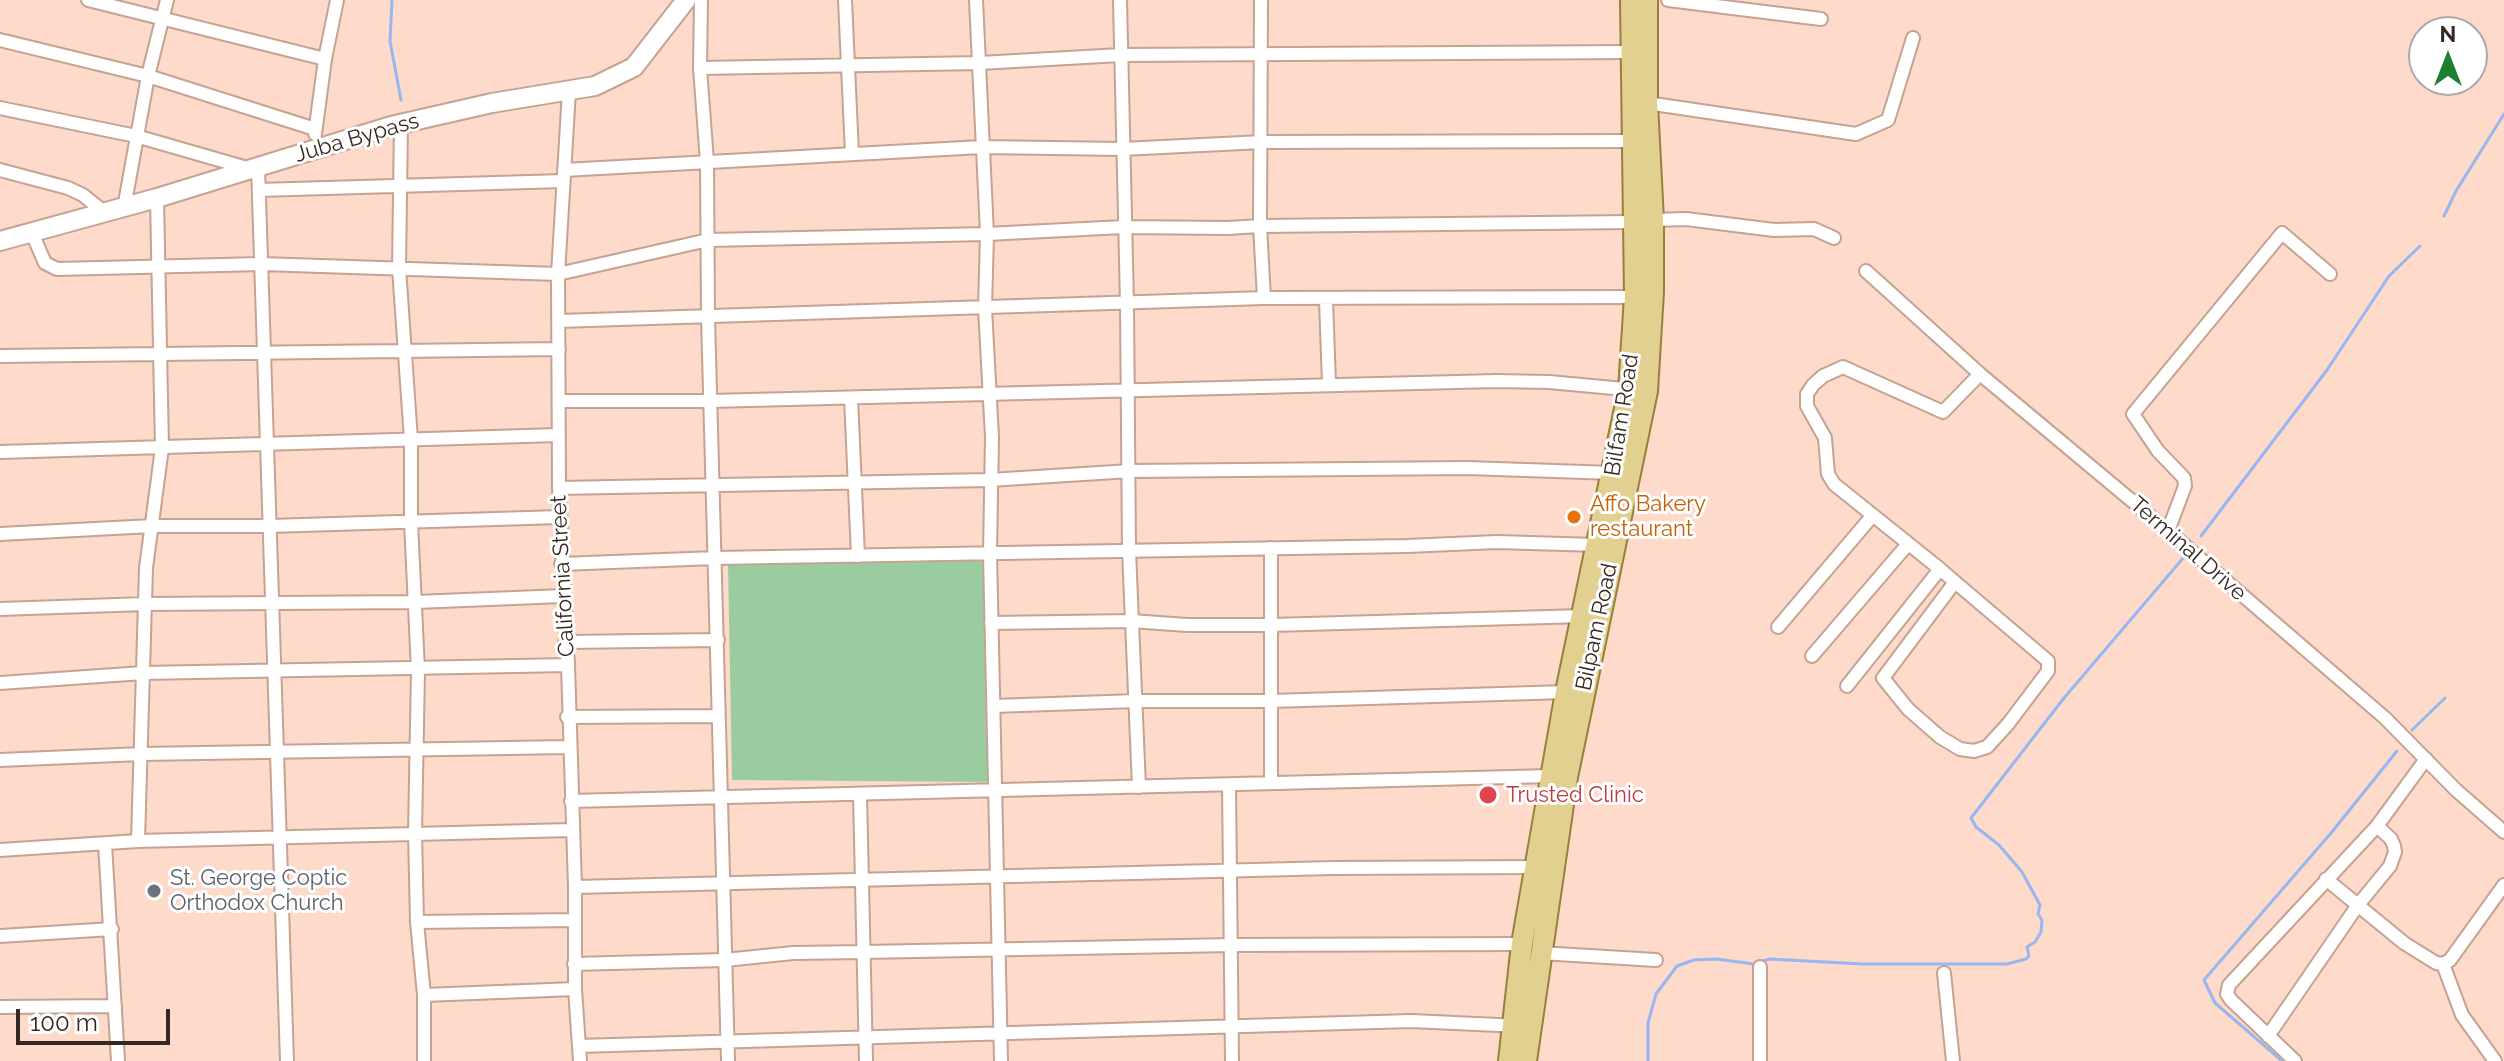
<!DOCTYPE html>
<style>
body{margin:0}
#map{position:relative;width:2504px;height:1061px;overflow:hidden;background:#fddac9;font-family:Raleway,sans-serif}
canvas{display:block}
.north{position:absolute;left:2408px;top:16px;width:80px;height:80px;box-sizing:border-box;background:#fff;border:2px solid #aea9a6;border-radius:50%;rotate:0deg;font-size:22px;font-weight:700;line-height:32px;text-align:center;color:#352821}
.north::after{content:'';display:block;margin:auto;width:28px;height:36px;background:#1e7f32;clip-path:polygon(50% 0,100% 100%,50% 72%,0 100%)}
.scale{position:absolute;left:16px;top:1009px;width:154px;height:36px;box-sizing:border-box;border:4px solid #352821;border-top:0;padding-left:10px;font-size:24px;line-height:28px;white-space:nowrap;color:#352821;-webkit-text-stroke:6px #fff;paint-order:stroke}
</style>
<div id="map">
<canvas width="2504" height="1061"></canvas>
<div class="north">N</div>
<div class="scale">100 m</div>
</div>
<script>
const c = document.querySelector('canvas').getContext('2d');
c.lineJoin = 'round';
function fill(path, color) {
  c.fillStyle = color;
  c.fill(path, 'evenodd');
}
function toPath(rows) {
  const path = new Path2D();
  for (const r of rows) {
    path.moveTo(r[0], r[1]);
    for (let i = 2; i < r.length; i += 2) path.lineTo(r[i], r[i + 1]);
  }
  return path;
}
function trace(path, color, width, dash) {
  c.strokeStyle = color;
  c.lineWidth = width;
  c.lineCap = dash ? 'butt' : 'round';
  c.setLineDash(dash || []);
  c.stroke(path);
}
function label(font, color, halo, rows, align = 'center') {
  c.font = font + ' Raleway,sans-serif';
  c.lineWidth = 6;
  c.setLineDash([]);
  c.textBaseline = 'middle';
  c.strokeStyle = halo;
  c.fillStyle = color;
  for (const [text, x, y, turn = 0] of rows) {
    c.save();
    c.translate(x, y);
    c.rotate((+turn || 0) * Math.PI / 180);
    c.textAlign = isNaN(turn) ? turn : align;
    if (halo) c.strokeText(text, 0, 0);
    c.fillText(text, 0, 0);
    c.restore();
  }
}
fill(toPath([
 [990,560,994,782,732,780,728,563]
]), '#9bcca0');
trace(toPath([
 [392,0,390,41,401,100],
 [2444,216,2456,191,2504,114],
 [2201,536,2327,370,2389,276,2420,246],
 [2412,730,2445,698],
 [1648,1061,1648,1023,1656,994,1677,966,1694,960,1716,959,1754,964,1769,959,1863,964,2007,964,2026,959,2029,956,2027,947,2035,942,2041,932,2042,920,2038,914,2040,905,2022,872,1999,845,1976,827,1971,818,2064,698,2184,557],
 [2282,1061,2215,1003,2204,980,2331,833,2397,751]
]), '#98b7f1', 3);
const minor = toPath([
 [88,0,325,59],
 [701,0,700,68,707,162,708,317,728,1061],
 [845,0,852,154],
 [976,0,987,234,985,308,992,437,990,553,1001,1061],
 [1120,0,1127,304,1129,551,1139,787],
 [1261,0,1260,226,1264,298],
 [1668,0,1821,19],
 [0,40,148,76,315,129],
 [700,68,980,63,1120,55,1633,52],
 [569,91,558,274,559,488,568,665,575,887,575,989,580,1061],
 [1647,103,1856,134,1888,120,1913,38],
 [0,108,136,136,247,168],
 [401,124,399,268,411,440,411,522,418,670,415,833,417,922,424,995,424,1061],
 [315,134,325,59,337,0],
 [258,167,287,1061],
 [0,170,68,188,83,195,105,213],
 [564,170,982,147,1123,149,1262,142,1634,141],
 [259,190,563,181],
 [124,208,148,76,167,0],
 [1653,220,1686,219,1774,230,1814,229,1834,238],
 [32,233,45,263,57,269,262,264,558,274,708,240,987,234,1123,227,1228,228,1260,226,1632,222],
 [1866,271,1980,374,2168,531,2385,718,2456,790,2504,832],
 [1326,300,1329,384],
 [559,321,1264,298,1635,297],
 [0,356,559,349],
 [851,398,858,556],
 [559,401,711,401,1496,381,1549,382,1635,390],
 [0,452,558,435],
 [559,488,990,480,1130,471,1467,468,1613,473],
 [2168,531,2185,486,2184,478,2158,451,2133,414,2282,233,2330,274],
 [0,534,152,526,270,526,560,517],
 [561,564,715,558,1407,546,1497,542,1597,545],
 [1955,582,1883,678,1908,709,1940,737,1960,749,1974,751,1987,747,2008,724,2048,671,2048,661,1955,582,1940,569,1834,484,1828,474,1825,438,1807,406,1807,394,1813,385,1823,376,1843,367,1943,412,1980,374],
 [0,609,145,604,416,602,563,596],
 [991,623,1131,621,1187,625,1272,625,1583,616],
 [1778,627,1873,515],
 [565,642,718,640],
 [1812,656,1908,544],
 [0,683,143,673,568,665],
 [1847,686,1940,569],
 [994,706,1136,701,1271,701,1566,692],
 [567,717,718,716],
 [0,760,141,754,569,747],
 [1271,783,1271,548],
 [1229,785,1232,1061],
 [860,794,866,1061],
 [571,801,1551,776],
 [138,841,146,568,162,448,157,198],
 [105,844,118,1061],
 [0,850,138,841,571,830],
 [2326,879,2404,943,2436,963,2443,964,2450,960,2504,885],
 [575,887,1333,868,1536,867],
 [417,922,574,920],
 [0,936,112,929],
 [1540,953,1656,960],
 [574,964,725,960,793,953,864,952,1232,945,1522,944],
 [2443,964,2462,1015,2495,1061],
 [1760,967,1760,1061],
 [1944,973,1953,1061],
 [424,995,575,989],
 [0,1007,115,1006],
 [2268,1036,2358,905,2390,866,2395,852,2394,846,2391,839,2377,826],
 [579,1046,1411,1021,1520,1026],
 [2295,1061,2231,1000,2227,994,2229,985,2377,826,2426,759]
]);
const secondary = toPath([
 [0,241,157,198,391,126,492,103,595,86,634,67,686,0]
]);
const primary = toPath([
 [1509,1061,1522,944,1566,692,1629,389,1635,297,1631,0],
 [1526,1061,1567,777,1647,391,1653,292,1653,220,1647,103,1647,0]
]);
trace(minor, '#c4a393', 16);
trace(secondary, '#c4a393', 22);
trace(primary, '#98803a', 24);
trace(minor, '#fff', 12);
trace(secondary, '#fff', 18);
trace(primary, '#e2d091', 20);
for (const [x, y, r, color] of [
 [1574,517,8,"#e8710a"],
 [1488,795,10,"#e0444e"],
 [154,891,8,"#6b7280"]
]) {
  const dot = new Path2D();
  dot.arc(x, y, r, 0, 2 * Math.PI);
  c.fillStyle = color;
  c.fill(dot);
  trace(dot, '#fff', 3);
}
label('22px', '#352821', '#fff', [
 ["Juba Bypass",357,138,-16],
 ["Bilfam Road",1622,415,-81],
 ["Terminal Drive",2188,549,41],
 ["California Street",563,576,-93],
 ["Bilpam Road",1597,627,-78]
]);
label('22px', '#c56008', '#fff', [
 ["Affo Bakery",1590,504],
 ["restaurant",1590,529]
], 'left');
label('22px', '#be3a42', '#fff', [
 ["Trusted Clinic",1506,795]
], 'left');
label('22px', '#5b616d', '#fff', [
 ["St. George Coptic",170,878],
 ["Orthodox Church",170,903]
], 'left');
</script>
